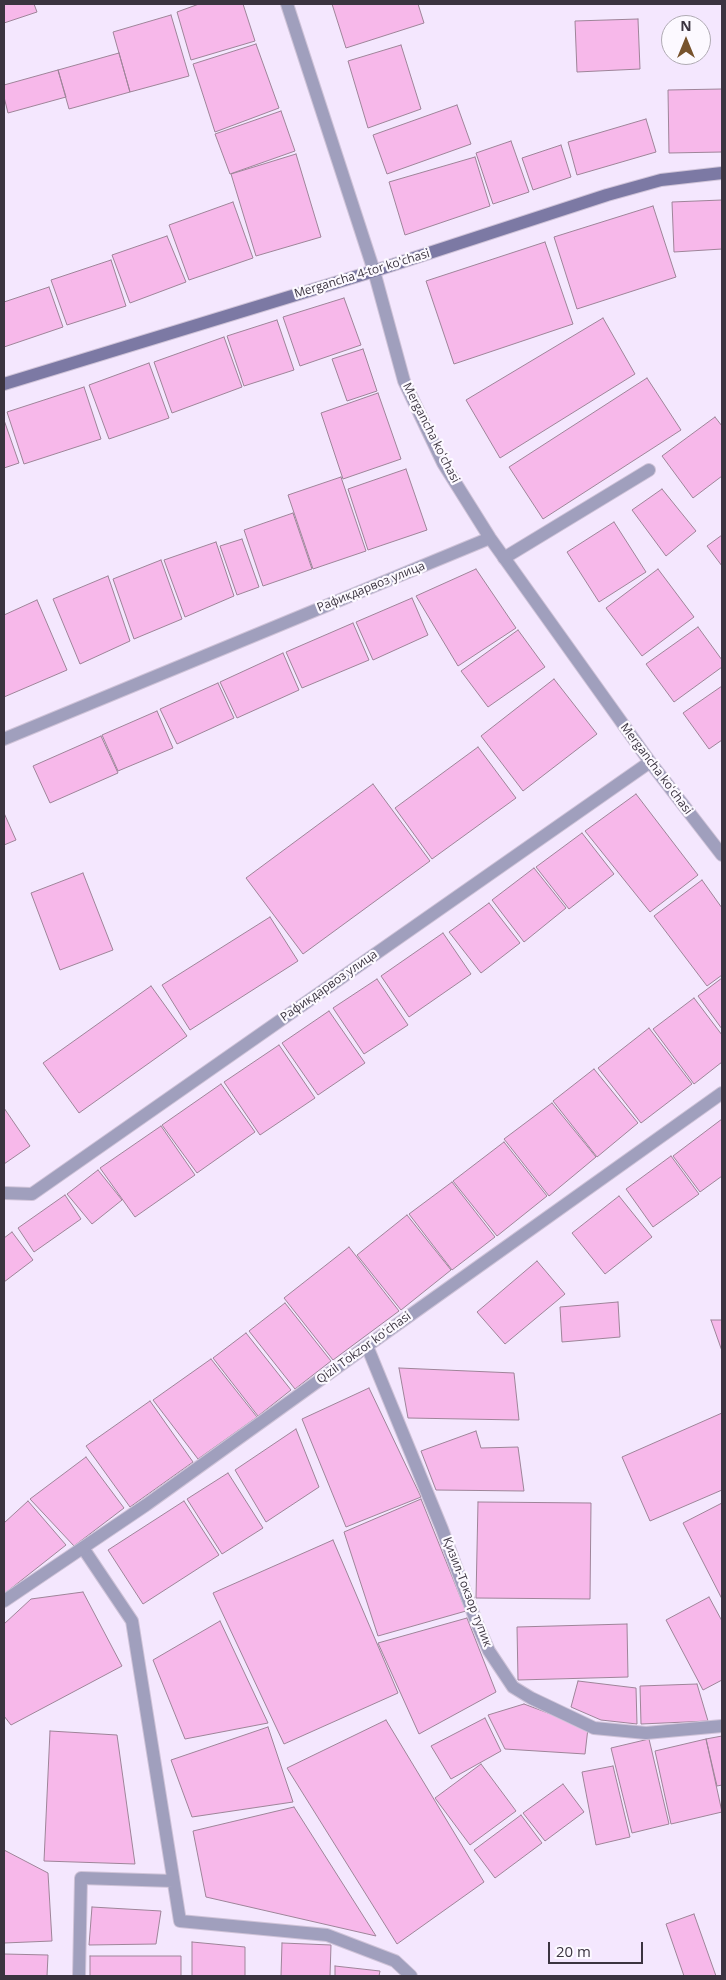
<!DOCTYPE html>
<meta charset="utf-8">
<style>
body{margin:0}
#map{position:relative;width:726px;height:1980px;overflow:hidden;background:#f4e7fe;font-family:"Open Sans",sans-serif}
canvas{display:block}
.frame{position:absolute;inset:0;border:5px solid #3b3440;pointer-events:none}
.north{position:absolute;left:661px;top:15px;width:50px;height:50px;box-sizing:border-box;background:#fcf9ff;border:1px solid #afaab3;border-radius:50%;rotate:0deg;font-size:14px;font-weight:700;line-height:20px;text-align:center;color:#3b3440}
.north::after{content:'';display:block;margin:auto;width:18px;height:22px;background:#77532d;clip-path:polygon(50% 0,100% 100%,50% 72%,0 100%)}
.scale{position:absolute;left:548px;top:1942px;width:95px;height:22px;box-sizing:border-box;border:2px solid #3b3440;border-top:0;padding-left:6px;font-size:15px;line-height:18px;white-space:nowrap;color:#3b3440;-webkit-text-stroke:4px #fcf9ff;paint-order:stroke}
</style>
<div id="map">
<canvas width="726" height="1980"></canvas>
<div class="frame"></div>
<div class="north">N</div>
<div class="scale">20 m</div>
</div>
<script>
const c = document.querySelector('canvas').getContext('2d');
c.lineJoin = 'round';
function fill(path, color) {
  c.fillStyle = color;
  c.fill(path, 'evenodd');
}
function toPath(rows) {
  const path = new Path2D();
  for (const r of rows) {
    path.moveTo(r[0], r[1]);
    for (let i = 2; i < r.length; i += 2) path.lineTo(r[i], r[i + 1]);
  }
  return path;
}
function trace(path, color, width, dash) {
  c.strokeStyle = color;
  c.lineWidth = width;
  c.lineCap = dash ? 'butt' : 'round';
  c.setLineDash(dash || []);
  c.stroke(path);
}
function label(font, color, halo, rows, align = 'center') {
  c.font = font + ' "Open Sans",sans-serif';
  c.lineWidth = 4.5;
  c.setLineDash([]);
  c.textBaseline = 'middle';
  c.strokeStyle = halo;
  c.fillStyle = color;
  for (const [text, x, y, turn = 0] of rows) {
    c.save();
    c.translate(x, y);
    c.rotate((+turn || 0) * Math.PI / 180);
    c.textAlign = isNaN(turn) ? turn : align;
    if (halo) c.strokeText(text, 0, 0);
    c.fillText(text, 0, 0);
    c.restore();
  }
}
const building = toPath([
 [4,4,34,4,37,12,4,23,4,4],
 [199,4,243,4,255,41,191,60,177,12,199,4],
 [332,4,418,4,424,23,346,48,332,4],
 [171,15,189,76,130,92,113,32,171,15],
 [638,19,640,69,577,72,575,21,638,19],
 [256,44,279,108,215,132,193,64,256,44],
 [401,45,421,109,368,128,348,61,401,45],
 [119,53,130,92,69,109,58,70,119,53],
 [58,70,66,97,8,113,4,97,4,85,58,70],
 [722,89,722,152,669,153,668,90,722,89],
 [457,105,471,144,387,174,373,135,457,105],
 [281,111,295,151,230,174,215,134,281,111],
 [646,119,656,152,577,175,568,142,646,119],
 [511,141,529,192,493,204,476,153,511,141],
 [561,145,571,177,533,190,522,158,561,145],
 [296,154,321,237,256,256,231,174,296,154],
 [475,157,490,206,405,235,389,182,475,157],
 [722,200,722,249,674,252,672,202,722,200],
 [233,202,253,258,189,280,169,225,233,202],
 [653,206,676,277,577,309,554,237,653,206],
 [167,236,186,282,130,303,112,255,167,236],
 [545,242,573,324,454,364,426,281,545,242],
 [111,260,126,306,67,325,51,280,111,260],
 [49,287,63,327,4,347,4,302,49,287],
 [344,298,361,345,300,366,283,317,344,298],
 [603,318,635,374,500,458,466,400,603,318],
 [277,320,294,370,244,386,227,336,277,320],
 [224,337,242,387,172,413,154,362,224,337],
 [363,349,377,391,347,401,332,359,363,349],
 [149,363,169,418,109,439,89,385,149,363],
 [647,378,681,430,543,519,509,467,647,378],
 [84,387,101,439,24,464,7,412,84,387],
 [378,393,401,459,343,479,321,413,378,393],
 [715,417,722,426,722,476,693,498,662,456,715,417],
 [4,420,19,463,4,468,4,420],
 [406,469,427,530,368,550,348,489,406,469],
 [341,477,366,551,313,569,288,495,341,477],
 [662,489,696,531,666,556,632,510,662,489],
 [293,513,312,569,263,586,244,530,293,513],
 [614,522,646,572,599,602,567,552,614,522],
 [722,535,722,566,707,546,722,535],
 [242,539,259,587,237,595,220,546,242,539],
 [216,542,234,596,185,617,164,560,216,542],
 [161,560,182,619,134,639,113,579,161,560],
 [476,569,516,628,458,666,416,596,476,569],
 [658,569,694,617,642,656,606,608,658,569],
 [108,576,130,641,80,664,53,599,108,576],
 [412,598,428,635,373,660,356,622,412,598],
 [37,600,67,670,4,697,4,615,37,600],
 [353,623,369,660,302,688,286,652,353,623],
 [698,627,722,660,722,667,674,702,646,664,698,627],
 [518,630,545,667,488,707,461,671,518,630],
 [283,653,299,690,237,718,220,682,283,653],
 [554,679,597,734,523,791,481,736,554,679],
 [218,683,234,718,177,744,160,709,218,683],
 [722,686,722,740,709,749,683,713,722,686],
 [157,711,173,748,118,771,102,735,157,711],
 [101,736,118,773,50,803,33,766,101,736],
 [478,747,516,798,432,859,395,808,478,747],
 [373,784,430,861,303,954,246,878,373,784],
 [636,794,698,875,650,912,585,831,636,794],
 [4,813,16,840,4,845,4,813],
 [582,833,614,874,569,909,536,867,582,833],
 [534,868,566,908,524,942,492,900,534,868],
 [83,873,113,950,60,970,31,893,83,873],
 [702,880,722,908,722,975,707,986,654,916,702,880],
 [489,903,520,943,481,973,449,932,489,903],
 [270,917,298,961,190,1030,162,985,270,917],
 [443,933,471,974,409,1017,381,976,443,933],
 [722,978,722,1029,698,996,722,978],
 [377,979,408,1025,364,1054,333,1008,377,979],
 [151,986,187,1036,79,1113,43,1063,151,986],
 [694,998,722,1035,722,1062,694,1084,653,1029,694,998],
 [329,1011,365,1063,318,1095,282,1043,329,1011],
 [649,1028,692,1084,641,1123,598,1068,649,1028],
 [279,1045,315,1098,260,1135,224,1082,279,1045],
 [594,1069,638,1123,597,1157,553,1101,594,1069],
 [221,1084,255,1132,197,1173,162,1125,221,1084],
 [552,1103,596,1157,549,1196,504,1139,552,1103],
 [4,1108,30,1146,4,1164,4,1108],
 [722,1119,722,1176,700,1192,673,1156,722,1119],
 [161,1126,195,1175,135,1217,100,1168,161,1126],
 [504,1142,547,1196,497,1236,453,1181,504,1142],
 [671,1156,699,1194,653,1227,626,1189,671,1156],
 [98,1170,122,1200,92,1224,67,1194,98,1170],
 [452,1182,495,1237,452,1270,409,1214,452,1182],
 [65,1195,81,1219,34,1252,18,1228,65,1195],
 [619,1196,652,1237,605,1274,572,1233,619,1196],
 [407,1215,451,1270,401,1310,357,1255,407,1215],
 [12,1232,33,1260,4,1282,4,1238,12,1232],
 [349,1247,399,1311,333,1360,284,1298,349,1247],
 [537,1261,565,1294,505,1344,477,1312,537,1261],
 [618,1302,620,1337,562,1342,560,1307,618,1302],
 [285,1303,331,1361,295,1389,249,1331,285,1303],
 [711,1320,722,1320,722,1351,711,1320],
 [246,1333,291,1390,258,1416,213,1358,246,1333],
 [211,1359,257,1417,198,1459,153,1400,211,1359],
 [399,1368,514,1373,519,1420,408,1418,399,1368],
 [369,1388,421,1497,346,1527,302,1419,369,1388],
 [150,1401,193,1462,130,1507,86,1446,150,1401],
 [722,1413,722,1490,650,1521,622,1457,722,1413],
 [296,1429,319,1487,266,1522,235,1470,296,1429],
 [476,1431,481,1448,518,1447,524,1491,436,1490,421,1451,476,1431],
 [86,1457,124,1508,74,1546,30,1499,86,1457],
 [228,1473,263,1528,222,1554,187,1499,228,1473],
 [421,1499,466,1611,378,1636,344,1532,421,1499],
 [28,1501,66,1545,4,1594,4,1523,28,1501],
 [184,1501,219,1555,143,1604,108,1550,184,1501],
 [478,1502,591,1503,590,1599,476,1598,478,1502],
 [722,1503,722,1599,683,1523,722,1503],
 [333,1540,398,1693,284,1744,213,1593,333,1540],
 [83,1592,122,1666,11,1725,4,1716,4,1624,31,1599,83,1592],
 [709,1597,722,1621,722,1680,703,1690,666,1620,709,1597],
 [467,1618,496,1692,419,1734,378,1643,467,1618],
 [220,1621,268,1723,185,1739,153,1660,220,1621],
 [627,1624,628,1677,518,1680,517,1627,627,1624],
 [578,1681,636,1688,637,1724,601,1720,571,1707,578,1681],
 [697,1684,708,1721,641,1724,640,1686,697,1684],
 [524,1704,588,1728,585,1754,505,1749,488,1715,524,1704],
 [485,1718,501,1751,451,1779,431,1746,485,1718],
 [386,1720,484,1882,397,1944,287,1768,386,1720],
 [268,1727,293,1802,192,1817,171,1760,268,1727],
 [50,1731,117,1735,135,1864,44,1861,50,1731],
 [722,1736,722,1785,717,1786,706,1739,722,1736],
 [649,1739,669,1824,632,1833,611,1748,649,1739],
 [706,1739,722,1812,671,1824,655,1751,706,1739],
 [481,1764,516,1811,470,1845,435,1798,481,1764],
 [613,1766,630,1837,596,1845,582,1772,613,1766],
 [563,1784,584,1812,545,1841,523,1813,563,1784],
 [294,1807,376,1936,206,1897,193,1831,294,1807],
 [521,1815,542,1843,495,1878,474,1850,521,1815],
 [4,1850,48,1873,52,1941,4,1943,4,1850],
 [92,1907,161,1911,156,1944,89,1945,92,1907],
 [694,1914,716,1976,684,1976,666,1924,694,1914],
 [192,1942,245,1947,245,1976,192,1976,192,1942],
 [282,1943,331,1945,330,1976,281,1976,282,1943],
 [4,1954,48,1955,47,1976,4,1976,4,1954],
 [90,1956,181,1956,181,1976,90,1976,90,1956],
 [335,1966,380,1971,379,1976,335,1976,335,1966]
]);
fill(building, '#f7b8ea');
trace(building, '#9e8499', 1);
const service = toPath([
 [504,558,649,470],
 [83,1548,132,1621,180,1921,327,1935,395,1961,411,1976],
 [79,1976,81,1878,173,1881]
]);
const minor = toPath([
 [287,4,374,271,404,381,443,463,490,538,650,762,722,855],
 [4,739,490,538],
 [4,1193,32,1194,650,762],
 [367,1346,442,1529,476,1621,489,1651,513,1687,531,1698,594,1728,646,1733,722,1726],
 [4,1601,146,1505,367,1346,722,1093]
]);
const secondary = toPath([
 [4,384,374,271,607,195,661,180,722,173]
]);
trace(service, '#cfc3d8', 14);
trace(minor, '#cfc3d8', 14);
trace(secondary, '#cfc3d8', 14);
trace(service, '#a09fbd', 12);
trace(minor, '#a09fbd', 12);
trace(secondary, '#7c79a4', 12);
label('12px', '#3b3440', '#fcf9ff', [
 ["Mergancha 4-tor ko'chasi",362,274,-17],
 ["Mergancha koʻchasi",431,433,63],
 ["Рафикдарвоз улица",371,587,-22],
 ["Mergancha koʻchasi",656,769,53],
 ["Рафикдарвоз улица",329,986,-35],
 ["Qizil Tokzor koʻchasi",364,1348,-36],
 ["Қизил-Токзор тупик",467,1592,69]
]);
</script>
